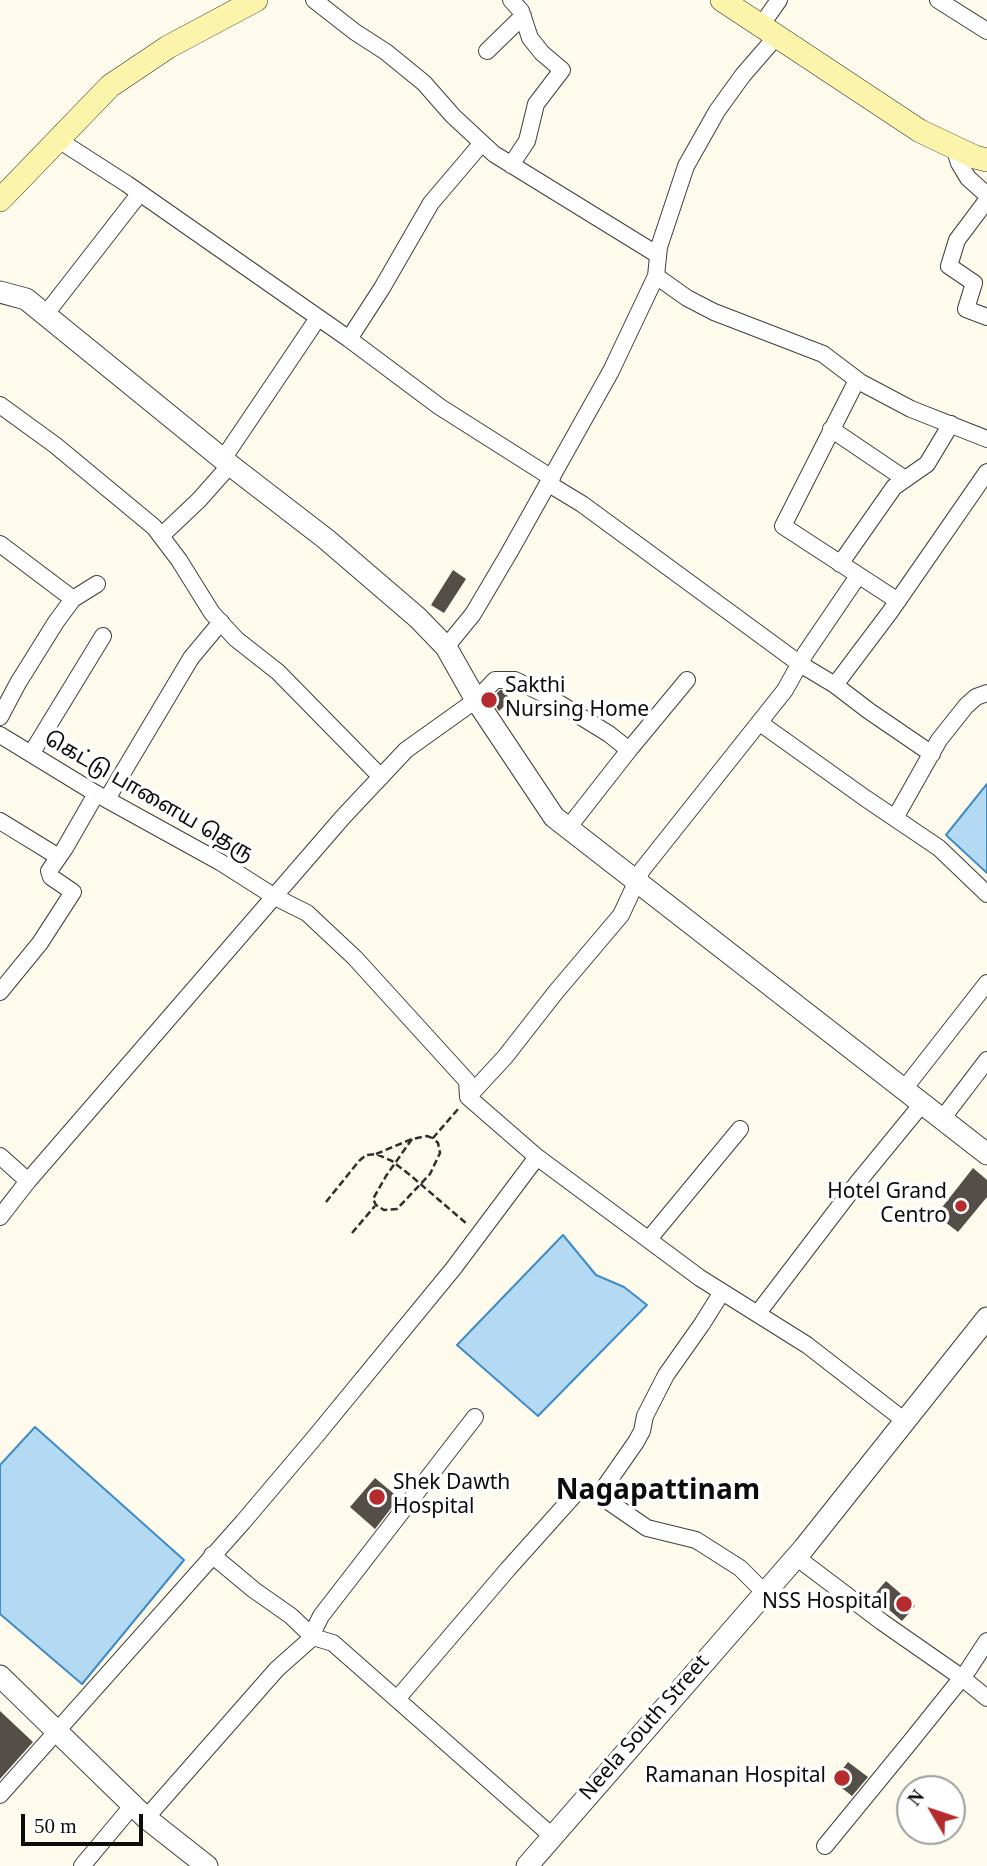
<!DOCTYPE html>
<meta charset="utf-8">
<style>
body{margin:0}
#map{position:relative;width:987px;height:1866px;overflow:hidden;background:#fefbec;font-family:Georgia,serif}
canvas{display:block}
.north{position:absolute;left:896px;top:1775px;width:70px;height:70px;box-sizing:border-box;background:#fff;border:2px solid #9e9e9e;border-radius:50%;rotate:309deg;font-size:19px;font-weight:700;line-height:28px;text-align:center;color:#0c0c0c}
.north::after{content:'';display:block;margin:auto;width:24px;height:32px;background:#b52b2e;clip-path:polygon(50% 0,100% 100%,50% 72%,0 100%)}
.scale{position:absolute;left:21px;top:1814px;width:122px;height:32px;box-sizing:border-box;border:4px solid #0c0c0c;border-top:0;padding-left:9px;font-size:21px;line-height:24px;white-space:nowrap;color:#0c0c0c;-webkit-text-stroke:5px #fff;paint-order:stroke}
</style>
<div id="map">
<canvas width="987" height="1866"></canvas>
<div class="north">N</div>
<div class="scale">50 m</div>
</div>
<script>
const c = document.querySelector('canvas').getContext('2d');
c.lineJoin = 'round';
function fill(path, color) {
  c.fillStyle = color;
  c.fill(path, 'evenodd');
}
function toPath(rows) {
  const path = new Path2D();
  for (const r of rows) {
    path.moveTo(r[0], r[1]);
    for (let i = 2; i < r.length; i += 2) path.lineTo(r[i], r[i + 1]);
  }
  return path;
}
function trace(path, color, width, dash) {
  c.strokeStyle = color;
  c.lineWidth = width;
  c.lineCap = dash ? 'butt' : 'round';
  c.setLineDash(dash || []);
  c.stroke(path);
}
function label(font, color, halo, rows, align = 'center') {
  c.font = font + ' Georgia,"Noto Sans Tamil",serif';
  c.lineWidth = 7;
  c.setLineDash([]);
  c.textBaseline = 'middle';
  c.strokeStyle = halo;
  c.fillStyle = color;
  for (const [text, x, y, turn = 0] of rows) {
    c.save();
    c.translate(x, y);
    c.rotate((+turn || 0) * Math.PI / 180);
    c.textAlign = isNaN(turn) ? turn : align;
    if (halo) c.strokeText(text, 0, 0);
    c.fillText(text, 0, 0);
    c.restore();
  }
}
const water = toPath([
 [987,784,987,873,946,835,987,784],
 [563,1235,596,1275,624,1287,647,1305,538,1416,457,1345,563,1235],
 [35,1427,184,1560,82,1684,0,1614,0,1465,35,1427]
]);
fill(water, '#b3d9f3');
trace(water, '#3e8cc6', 2);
fill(toPath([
 [453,570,466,579,444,613,431,605],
 [500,690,503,690,511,700,499,711,491,699],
 [973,1168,987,1180,987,1197,958,1232,936,1215],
 [375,1478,399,1498,375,1529,350,1507],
 [886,1581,915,1606,902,1621,873,1596],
 [0,1711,33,1742,0,1779],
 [848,1762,868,1777,852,1796,833,1781]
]), '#544e49');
const minor = toPath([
 [314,0,355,32,386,52,424,83,453,116,494,154,658,255],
 [938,0,987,31],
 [760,27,779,0],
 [487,51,523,16],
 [57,139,127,184,349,339,440,407,552,478],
 [954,147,959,163,968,178,987,195],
 [511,165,527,141,536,104,562,70,542,53,530,38,521,11,511,0],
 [987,200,957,240,949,266,974,283,966,309,987,317],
 [656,276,687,298,714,312,823,354,860,382,911,409,987,439],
 [45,315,140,193],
 [349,339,382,288,431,203,482,143],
 [857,380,783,526,898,601],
 [0,405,55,445,154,527,179,560,212,613,236,639,278,672,381,777],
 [831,429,905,479],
 [223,459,318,318],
 [549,484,582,504,800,664,835,685,869,711,932,754],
 [161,536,199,500,230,465],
 [0,544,73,599],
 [840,564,894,487,927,464,951,424],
 [446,647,473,614,509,553,611,371,656,276,659,247,686,166,717,111,743,75,776,37],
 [835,685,890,612,987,472],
 [0,717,18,683,56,622,73,599,97,584],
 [760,723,865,798,939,848,987,894],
 [0,735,95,793,220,862,275,897,307,913,355,958,467,1081,468,1097,537,1157,700,1278,807,1345,905,1421],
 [31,754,103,636],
 [107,799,191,658,221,622],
 [895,818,939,740,966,706,976,697,987,693],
 [0,821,57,856],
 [568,828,629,750,687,680],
 [0,992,40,943,73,892,51,877,49,871,65,848,96,794],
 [904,1089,987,983],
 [468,1097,505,1057,555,993,621,915,642,870,785,690,805,654,858,576],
 [942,1119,987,1060],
 [0,1156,28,1181],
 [0,1217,28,1181,343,817,406,750,476,700,495,680,515,680,544,694,609,734,629,750],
 [649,1239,740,1129],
 [758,1313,858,1182,922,1104],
 [599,1495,636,1442,642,1431,645,1416,666,1375,702,1324,722,1292],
 [212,1555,254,1590,291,1616,313,1637],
 [796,1557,882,1622,961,1677,987,1698],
 [313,1637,314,1630,321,1616,475,1417],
 [397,1699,508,1569,577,1492,593,1492,599,1495,647,1528,696,1540,740,1568,765,1593],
 [0,1795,243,1522,315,1437,453,1269,537,1157],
 [146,1818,277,1669,313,1637,333,1643,552,1836],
 [825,1846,911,1741,968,1670,987,1641],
 [82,1866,133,1805]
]);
const tertiary = toPath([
 [0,292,26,299,230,465,326,539,418,618,446,647,476,700,554,817,987,1154],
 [0,1676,146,1818,207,1866],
 [527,1866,804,1548,987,1318]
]);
const secondary = toPath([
 [722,0,920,131,975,157,987,160],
 [0,200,110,86,168,47,256,0]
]);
trace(minor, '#3f3f3f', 18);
trace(tertiary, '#3f3f3f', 23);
trace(secondary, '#2e2e2e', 24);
trace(toPath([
 [412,1139,386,1176,373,1199,376,1205,384,1210,397,1209,430,1174,440,1153,438,1143,433,1138,459,1108],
 [376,1154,412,1139,427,1136,432,1138],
 [326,1202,359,1161,366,1155,376,1154,392,1161,410,1175,467,1224],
 [352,1233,375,1206]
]), '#2e2e2e', 2.5, [7, 3.5]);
trace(minor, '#fff', 16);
trace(tertiary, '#fff', 21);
trace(secondary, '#fbf4aa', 23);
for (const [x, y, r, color] of [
 [489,700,9,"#b52b2e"],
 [961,1206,7,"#b52b2e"],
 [377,1497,9,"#b52b2e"],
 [904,1604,9,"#b52b2e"],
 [842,1778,9,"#b52b2e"]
]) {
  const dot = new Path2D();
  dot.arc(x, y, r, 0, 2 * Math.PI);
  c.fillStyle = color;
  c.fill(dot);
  trace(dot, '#fff', 2.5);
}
label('21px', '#0c0c0c', '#fff', [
 ["Sakthi",505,688,"left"],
 ["Nursing Home",505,712,"left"],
 ["Hotel Grand",947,1194],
 ["Centro",947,1218],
 ["Shek Dawth",393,1485,"left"],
 ["Hospital",393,1509,"left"],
 ["NSS Hospital",888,1604],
 ["Ramanan Hospital",826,1778]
], 'right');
label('21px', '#0c0c0c', '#fff', [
 ["கெட்டு பாளைய தெரு",148,798,30],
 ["Neela South Street",646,1729,-49]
]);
label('bold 28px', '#0c0c0c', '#fff', [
 ["Nagapattinam",658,1493]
]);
</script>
